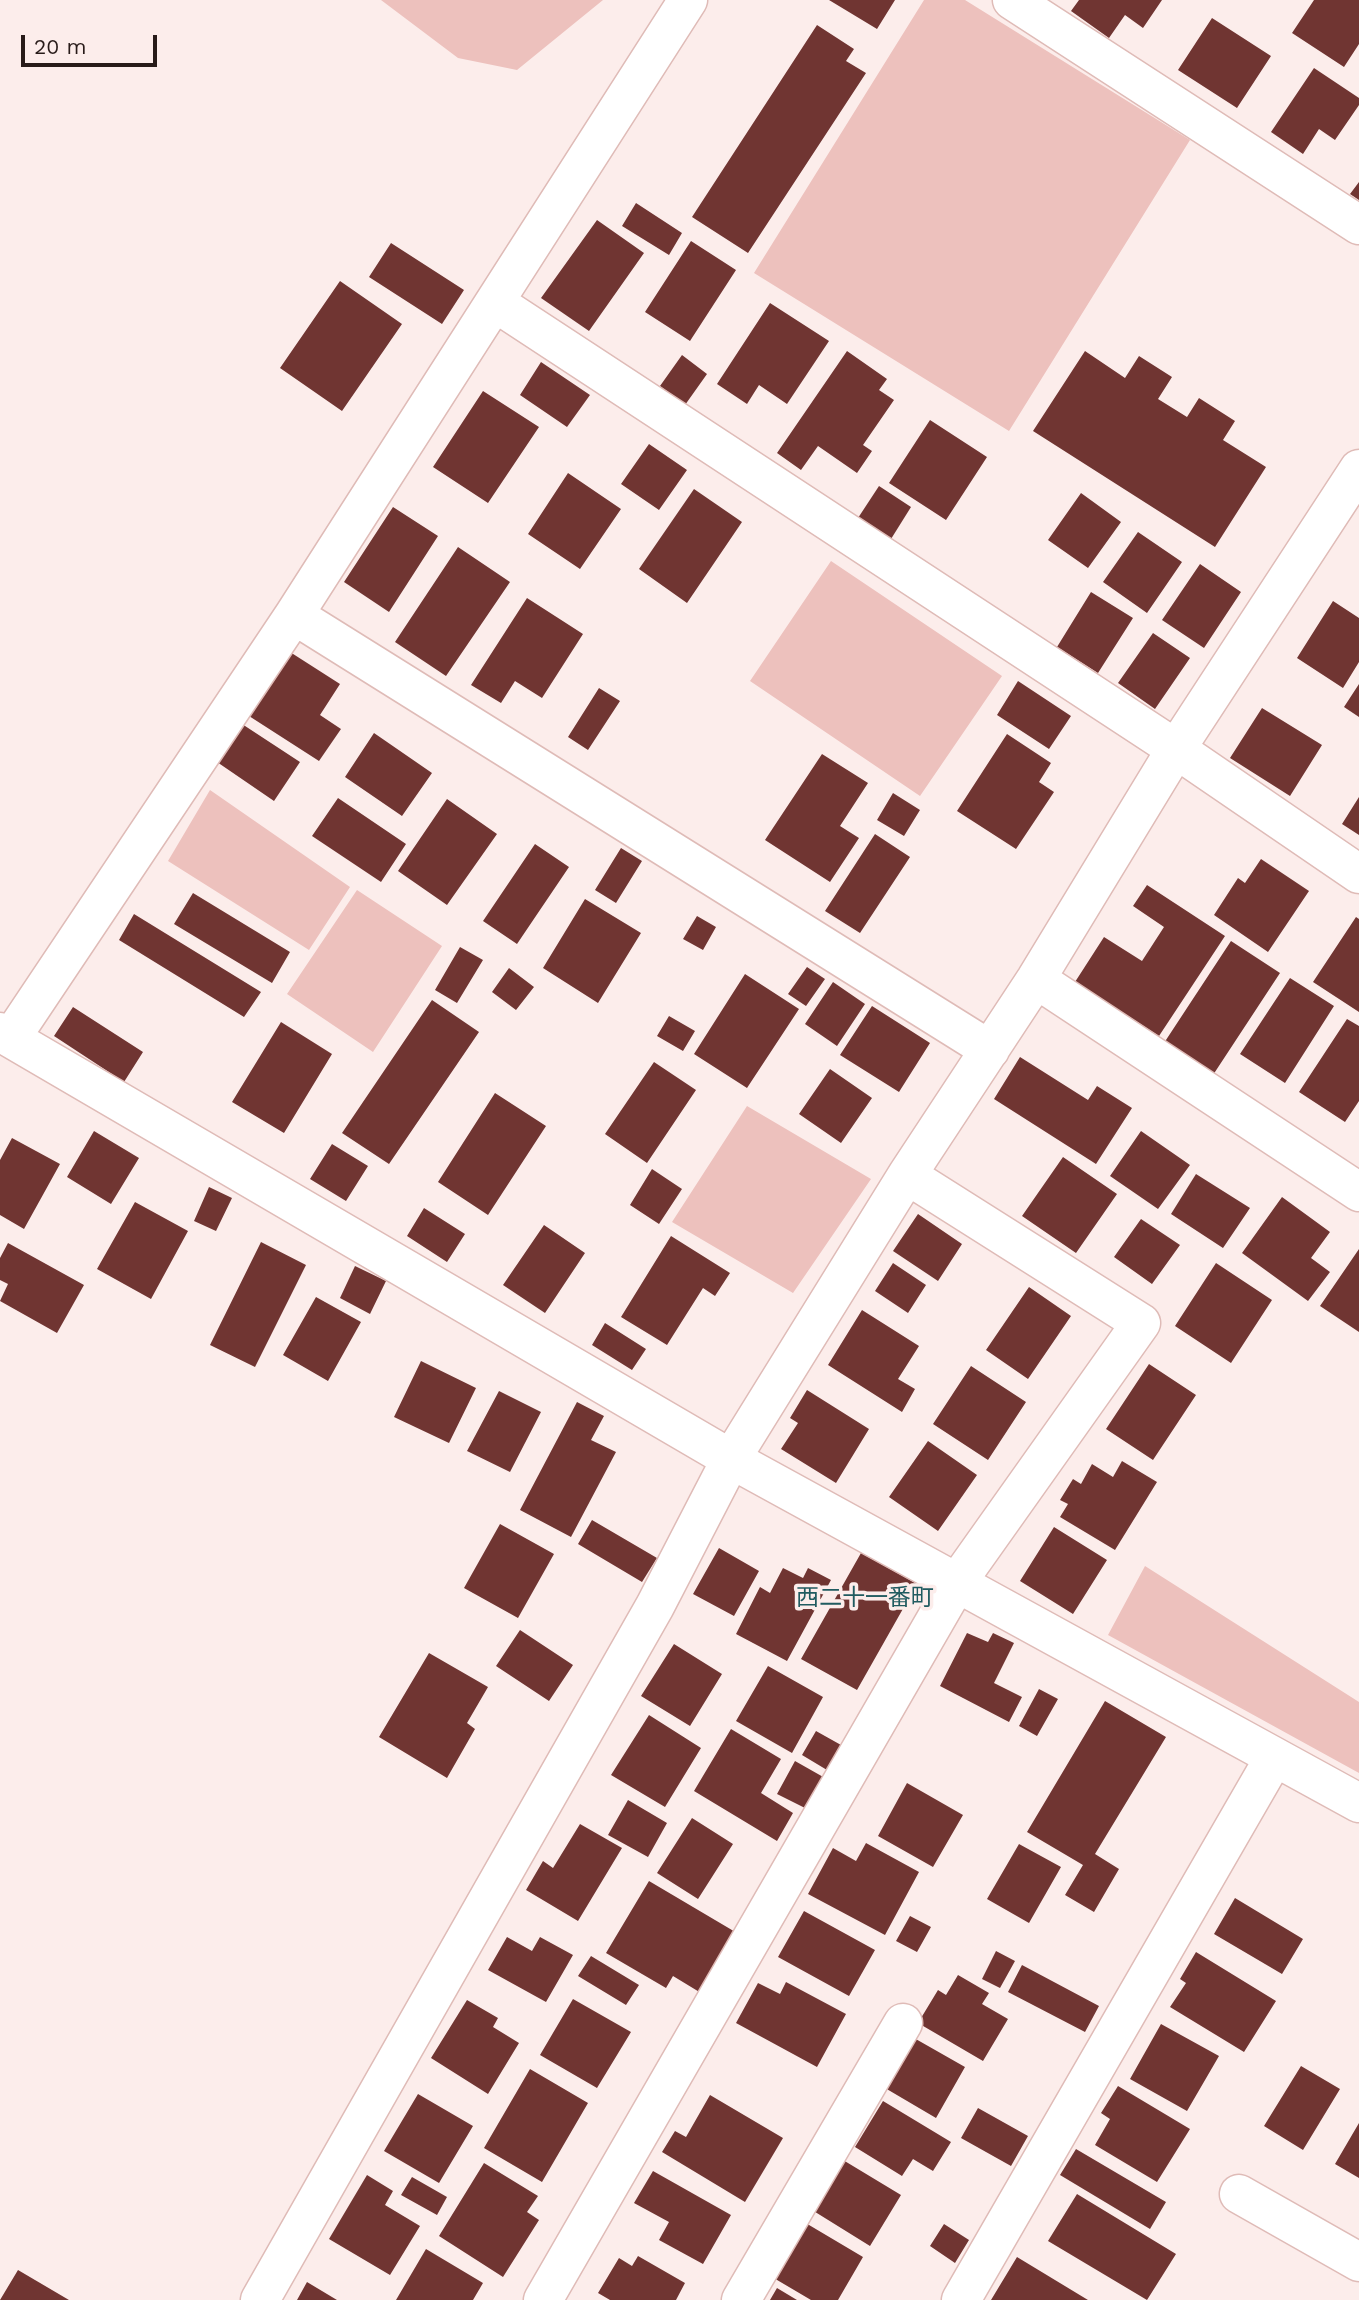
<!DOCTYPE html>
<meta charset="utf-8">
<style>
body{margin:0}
#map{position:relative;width:1359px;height:2300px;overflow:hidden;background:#fcedeb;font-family:"Work Sans",sans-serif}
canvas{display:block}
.scale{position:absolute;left:21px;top:35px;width:136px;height:32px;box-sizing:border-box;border:4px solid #281b19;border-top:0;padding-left:9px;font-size:21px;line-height:24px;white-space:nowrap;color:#281b19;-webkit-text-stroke:5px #fcedeb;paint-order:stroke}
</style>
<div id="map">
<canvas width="1359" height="2300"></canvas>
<div class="scale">20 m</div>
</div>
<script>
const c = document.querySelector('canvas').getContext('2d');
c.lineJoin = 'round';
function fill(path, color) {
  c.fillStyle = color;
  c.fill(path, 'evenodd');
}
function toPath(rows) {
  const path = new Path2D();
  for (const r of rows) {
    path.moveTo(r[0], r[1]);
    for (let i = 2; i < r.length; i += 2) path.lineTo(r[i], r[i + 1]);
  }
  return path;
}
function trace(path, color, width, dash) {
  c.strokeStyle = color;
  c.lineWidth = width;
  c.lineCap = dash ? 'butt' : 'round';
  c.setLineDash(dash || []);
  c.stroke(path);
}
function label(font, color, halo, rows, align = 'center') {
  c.font = font + ' "Work Sans","Noto Sans JP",sans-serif';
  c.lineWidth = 7;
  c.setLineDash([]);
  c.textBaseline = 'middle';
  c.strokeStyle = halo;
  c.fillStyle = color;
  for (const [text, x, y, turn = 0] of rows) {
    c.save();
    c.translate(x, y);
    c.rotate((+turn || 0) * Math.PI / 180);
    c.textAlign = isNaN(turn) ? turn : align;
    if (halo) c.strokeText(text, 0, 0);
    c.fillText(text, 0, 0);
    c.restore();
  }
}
fill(toPath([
 [381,0,603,0,517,70,458,58],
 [924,0,965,0,1190,140,1009,431,754,273],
 [831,561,1002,676,920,796,750,681],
 [210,790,350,887,309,950,168,861],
 [357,890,442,946,373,1052,287,994],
 [747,1106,871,1179,793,1293,672,1222],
 [1145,1566,1359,1702,1359,1773,1108,1635]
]), '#edc1bd');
fill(toPath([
 [829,0,895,0,877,29],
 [1079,0,1162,0,1143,28,1125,15,1109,38,1071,11],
 [1314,0,1359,0,1359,44,1344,67,1292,33],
 [1212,18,1271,56,1237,108,1178,70],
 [817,25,854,49,846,61,866,73,748,253,692,217],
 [1314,68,1359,98,1359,105,1335,140,1319,129,1303,154,1271,132],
 [1359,182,1359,200,1350,194],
 [636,203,682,233,669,255,622,226],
 [597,220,644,253,589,331,541,298],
 [691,241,736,270,690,341,645,312],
 [391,243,464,290,442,324,369,277],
 [340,281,402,324,342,411,280,368],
 [770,303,829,341,787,404,759,385,747,404,717,384],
 [847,351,887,379,879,390,894,400,863,445,872,451,857,473,818,446,801,470,777,453],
 [1085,351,1125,378,1139,356,1172,377,1158,399,1187,417,1199,398,1235,421,1223,440,1266,467,1215,547,1033,431],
 [682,355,707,374,685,405,660,386],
 [541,362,590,395,567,427,520,395],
 [483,391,539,427,488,503,433,467],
 [930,420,987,457,946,520,889,483],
 [649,444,687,470,659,510,621,484],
 [568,473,621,509,580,569,528,534],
 [879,486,911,507,891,539,858,518],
 [694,489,742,522,687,603,639,569],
 [1081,493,1121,522,1088,568,1048,540],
 [393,507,438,536,389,612,344,582],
 [1138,532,1182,562,1147,613,1103,582],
 [458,547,510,582,446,676,395,642],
 [1200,564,1241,592,1204,648,1162,620],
 [1091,592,1133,618,1098,673,1057,647],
 [527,598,583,634,542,698,515,681,501,703,471,685],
 [1333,601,1359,618,1359,662,1343,688,1297,658],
 [1153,633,1190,658,1155,709,1118,683],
 [290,652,340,684,320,715,341,729,319,761,249,716],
 [1018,681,1071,716,1049,749,997,715],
 [1359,684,1359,717,1344,707],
 [599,688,620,701,588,750,568,737],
 [1262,708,1322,745,1290,796,1230,758],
 [242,724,300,762,274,801,217,762],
 [374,733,432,773,402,816,345,777],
 [1007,734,1051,763,1039,782,1054,792,1016,849,957,811],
 [822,754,868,783,840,826,859,838,830,882,765,840],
 [893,793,920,810,904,836,877,820],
 [1359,797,1359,835,1342,824],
 [338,798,406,844,381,882,312,836],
 [447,799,497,834,447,905,398,871],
 [875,834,910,857,860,933,825,911],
 [535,844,569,867,517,944,483,921],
 [621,848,642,861,616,903,595,890],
 [1261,859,1309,891,1268,952,1214,915,1238,878,1245,883],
 [1147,885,1225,936,1159,1036,1075,982,1104,937,1142,961,1164,927,1133,906],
 [193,893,290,952,272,983,174,924],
 [585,899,641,933,598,1003,543,968],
 [134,914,261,992,244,1017,119,940],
 [697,916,716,927,703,950,683,939],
 [1356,917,1359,919,1359,1012,1313,982],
 [1231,941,1280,973,1213,1075,1164,1043],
 [460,947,483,960,457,1003,435,990],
 [807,967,825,979,806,1006,788,994],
 [509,968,534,987,516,1010,492,992],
 [745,974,799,1009,747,1088,694,1054],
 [1290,978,1334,1006,1285,1083,1240,1054],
 [833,982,865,1004,837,1046,805,1024],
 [432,1000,479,1032,389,1164,342,1133],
 [872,1006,930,1043,899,1092,840,1055],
 [73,1007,143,1052,124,1082,54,1036],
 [669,1016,695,1031,683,1051,657,1036],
 [1347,1019,1359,1026,1359,1101,1345,1122,1299,1092],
 [281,1022,332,1054,284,1133,232,1102],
 [1020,1057,1088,1100,1097,1086,1132,1108,1096,1164,994,1099],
 [654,1062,696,1090,647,1163,605,1134],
 [830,1069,872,1098,841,1143,799,1114],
 [495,1093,546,1126,488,1215,438,1182],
 [94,1131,139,1158,111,1204,67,1177],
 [1141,1131,1190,1165,1158,1209,1110,1176],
 [12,1138,60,1164,24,1229,0,1215,0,1160],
 [332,1144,368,1166,346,1201,310,1179],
 [1063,1157,1117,1194,1076,1253,1022,1216],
 [652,1169,682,1189,659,1224,630,1205],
 [1196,1174,1250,1208,1223,1248,1171,1214],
 [209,1187,232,1198,216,1231,194,1221],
 [1282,1197,1330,1232,1311,1258,1330,1272,1308,1301,1242,1253],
 [135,1202,188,1231,151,1299,97,1269],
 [424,1208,465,1234,447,1262,407,1236],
 [918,1214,962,1244,938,1281,893,1251],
 [1141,1219,1180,1245,1152,1284,1114,1257],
 [544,1225,585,1253,545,1313,503,1285],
 [671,1236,730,1273,715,1296,703,1288,667,1345,621,1317],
 [261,1242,306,1265,255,1367,210,1345],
 [8,1243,84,1285,57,1333,0,1301,8,1284,0,1280,0,1258],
 [1359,1249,1359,1332,1320,1306],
 [893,1263,926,1285,908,1313,875,1291],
 [1216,1263,1272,1300,1231,1363,1175,1326],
 [355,1266,386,1281,370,1314,340,1298],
 [1029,1287,1071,1316,1028,1379,986,1350],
 [316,1297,361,1322,328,1381,283,1355],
 [862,1310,919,1346,898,1379,915,1389,902,1412,828,1365],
 [605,1323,646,1349,632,1370,592,1345],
 [421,1361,476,1388,449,1443,394,1417],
 [1149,1364,1196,1395,1153,1460,1106,1429],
 [971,1366,1026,1402,988,1460,933,1424],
 [807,1390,869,1429,836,1483,781,1449,798,1423,790,1418],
 [499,1391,541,1412,510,1472,467,1451],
 [577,1402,604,1416,591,1440,616,1452,571,1537,520,1510],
 [928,1441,977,1475,938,1531,889,1497],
 [1122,1461,1157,1482,1115,1550,1060,1517,1068,1504,1060,1500,1073,1479,1081,1484,1092,1464,1113,1477],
 [592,1520,657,1558,642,1582,578,1544],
 [500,1524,554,1554,518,1618,464,1588],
 [1054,1527,1107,1560,1073,1614,1020,1581],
 [719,1548,759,1571,734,1616,693,1594],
 [861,1553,917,1584,857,1690,801,1659],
 [783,1568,803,1578,808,1568,831,1580,787,1661,736,1634,760,1587,770,1593],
 [520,1630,573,1665,549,1701,496,1666],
 [967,1633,988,1642,993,1633,1014,1643,994,1683,1022,1697,1009,1722,940,1686],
 [674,1644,722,1674,690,1726,641,1696],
 [429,1653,488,1687,467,1723,475,1729,447,1778,379,1737],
 [768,1666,823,1697,792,1753,736,1721],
 [1039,1689,1058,1699,1037,1736,1019,1726],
 [1105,1701,1166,1737,1095,1854,1119,1869,1094,1912,1065,1895,1083,1865,1027,1832],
 [649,1715,701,1748,665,1807,611,1775],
 [731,1729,781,1759,761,1793,793,1813,777,1841,694,1791],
 [816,1731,841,1745,827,1770,802,1755],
 [795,1761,825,1778,807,1809,777,1794],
 [907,1783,963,1815,933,1867,878,1836],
 [628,1800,667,1823,648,1857,608,1835],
 [692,1818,733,1844,698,1899,657,1873],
 [580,1824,622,1848,578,1921,526,1890,543,1861,553,1868],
 [866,1843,919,1872,885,1935,808,1894,833,1848,856,1861],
 [1019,1844,1061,1867,1029,1923,987,1899],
 [649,1881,737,1933,701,1993,673,1976,666,1988,606,1953],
 [1235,1898,1303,1939,1282,1974,1214,1934],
 [804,1911,875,1950,849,1996,778,1957],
 [910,1916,931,1927,917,1952,896,1941],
 [507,1937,532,1951,540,1937,573,1955,546,2002,488,1970],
 [996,1951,1015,1961,1000,1988,982,1979],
 [1196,1952,1276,2001,1244,2052,1170,2007,1186,1983,1180,1979],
 [591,1956,639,1985,626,2005,578,1976],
 [1022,1965,1099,2006,1085,2032,1008,1992],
 [958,1975,989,1993,982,2004,1008,2019,983,2061,918,2023,938,1990,946,1995],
 [786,1982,846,2014,817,2067,736,2023,758,1983,780,1994],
 [573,1999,631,2032,597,2088,540,2055],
 [467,2000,498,2018,493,2027,519,2043,488,2094,431,2058],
 [1161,2024,1219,2056,1187,2111,1130,2079],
 [914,2038,965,2067,936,2118,885,2088],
 [1301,2066,1340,2089,1303,2150,1264,2126],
 [530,2069,588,2103,542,2182,484,2148],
 [1118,2086,1190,2129,1157,2182,1095,2145,1110,2119,1101,2113],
 [418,2094,473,2126,439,2183,384,2151],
 [710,2095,783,2138,745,2202,662,2152,675,2131,686,2137],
 [883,2101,951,2142,933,2171,913,2159,902,2176,855,2147],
 [978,2108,1028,2136,1011,2166,961,2138],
 [1359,2123,1359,2178,1335,2164],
 [1076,2149,1166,2202,1150,2229,1060,2175],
 [843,2160,901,2195,870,2246,812,2210],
 [484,2163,538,2196,527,2212,539,2220,503,2277,439,2236],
 [653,2171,731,2215,703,2264,659,2240,669,2222,634,2203],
 [367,2175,393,2191,385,2205,420,2226,390,2275,329,2239],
 [412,2177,447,2197,437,2215,401,2195],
 [1077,2194,1176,2254,1147,2300,1048,2241],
 [804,2222,863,2257,838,2300,811,2300,772,2277],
 [944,2224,969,2240,955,2263,930,2246],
 [426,2249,483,2283,473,2300,396,2300],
 [638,2256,685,2283,676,2300,610,2300,598,2293,619,2258,632,2266],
 [1017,2257,1088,2300,991,2300],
 [18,2270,69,2300,0,2300],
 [307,2282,337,2300,297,2300],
 [777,2288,797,2300,770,2300]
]), '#703532');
const street = toPath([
 [1012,0,1359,225],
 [496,303,1176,749,1359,874],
 [294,615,990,1050],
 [1036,979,1359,1192],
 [0,1032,731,1459,1359,1803],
 [11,1038,294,615,688,0],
 [1239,2194,1359,2262],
 [260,2300,655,1606,731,1459,907,1175,1036,979,1176,749,1359,469],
 [543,2300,958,1581,1141,1323,907,1175],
 [741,2300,903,2023],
 [961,2300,1274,1758]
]);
trace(street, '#dfbbb7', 41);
trace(street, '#fff', 38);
label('23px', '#205b60', '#fcedeb', [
 ["西二十一番町",865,1598]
]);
</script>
